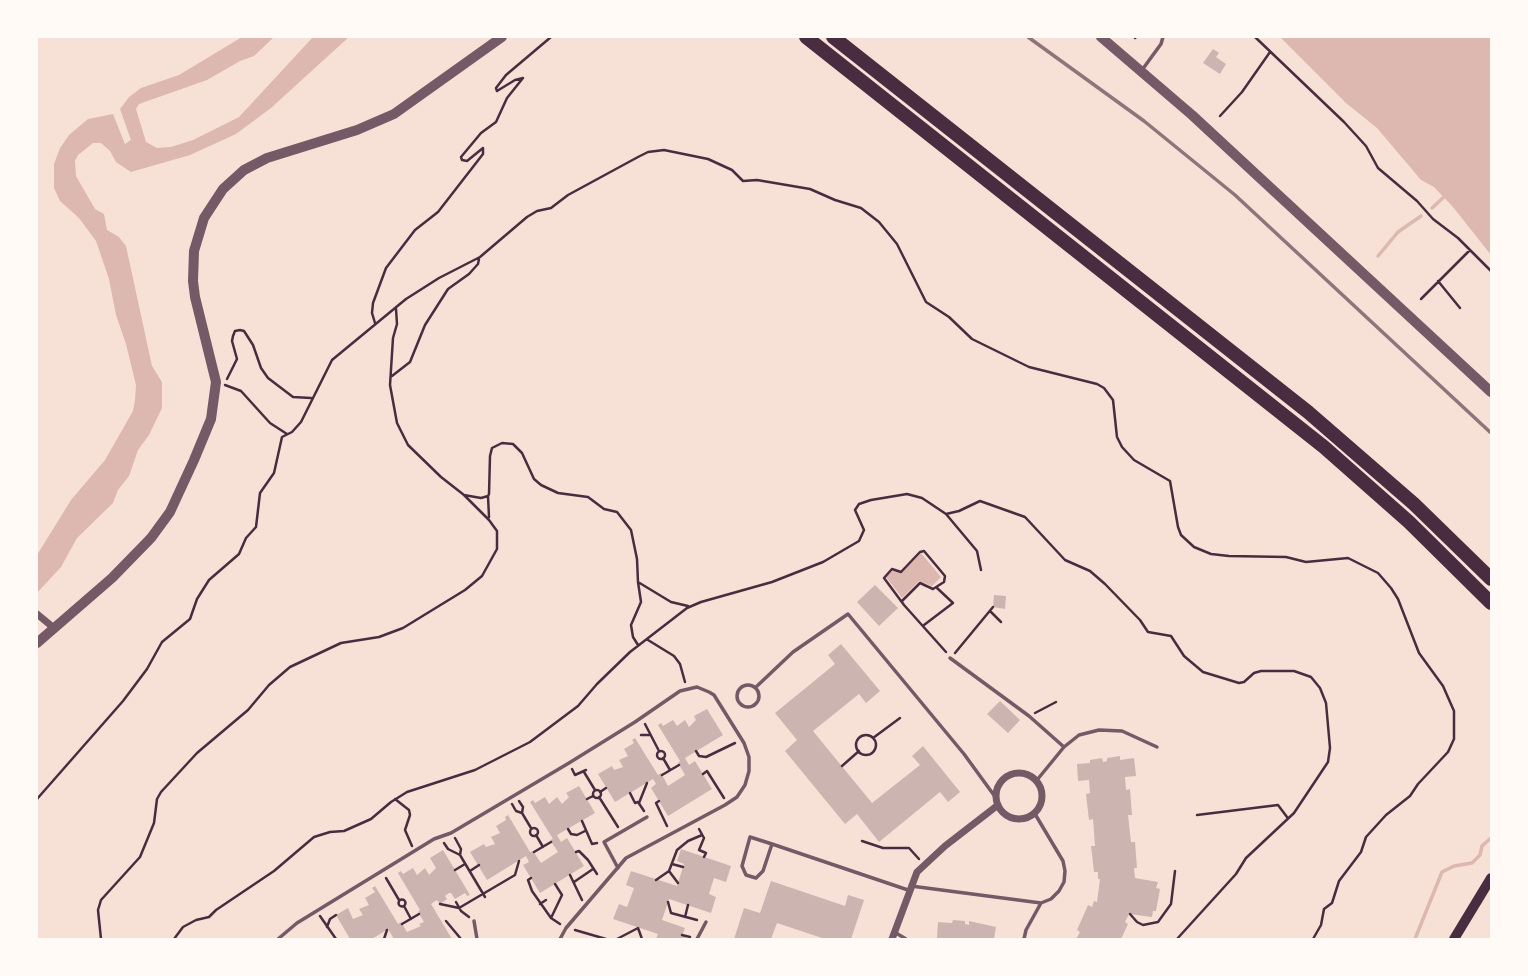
<!DOCTYPE html>
<style>
body{margin:0}
#map{position:relative;width:1528px;height:976px;overflow:hidden;background:#f7e1d7;font-family:"Fira Sans Condensed",sans-serif}
canvas{display:block}
.frame{position:absolute;inset:0;border:38px solid #fffaf5;pointer-events:none}
</style>
<div id="map">
<canvas width="1528" height="976"></canvas>
<div class="frame"></div>
</div>
<script>
const c = document.querySelector('canvas').getContext('2d');
c.lineJoin = 'round';
function fill(path, color) {
  c.fillStyle = color;
  c.fill(path, 'evenodd');
}
function toPath(rows) {
  const path = new Path2D();
  for (const r of rows) {
    if (r.length === 3) {
      path.moveTo(r[0] + r[2], r[1]);
      path.arc(r[0], r[1], r[2], 0, 2 * Math.PI);
      continue;
    }
    path.moveTo(r[0], r[1]);
    for (let i = 2; i < r.length; i += 2) path.lineTo(r[i], r[i + 1]);
  }
  return path;
}
function trace(path, color, width, dash) {
  c.strokeStyle = color;
  c.lineWidth = width;
  c.lineCap = dash ? 'butt' : 'round';
  c.setLineDash(dash || []);
  c.stroke(path);
}
fill(toPath([
 [242,37,274,37,254,56,240,61,207,80,139,104,136,109,146,142,157,148,171,147,193,140,239,117,313,37,349,37,271,108,236,134,190,155,131,172,116,162,110,151,101,143,93,143,78,155,75,161,76,176,95,209,104,214,107,230,119,237,126,246,152,366,162,382,162,408,149,435,138,450,129,476,118,490,113,503,77,538,61,567,37,593,37,555,71,500,105,460,133,411,135,400,136,385,126,344,116,315,109,279,96,241,79,218,60,201,54,188,54,164,60,148,69,135,88,119,113,114,125,144,131,140,120,109,129,97,141,88,179,75],
 [1280,37,1491,37,1491,255,1453,207,1434,187,1421,180,1377,128,1346,103],
 [921,553,941,577,932,586,919,581,902,598,886,577,893,570,901,573]
]), '#dcb8b0');
trace(toPath([
 [1432,208,1446,195],
 [1378,256,1398,232,1421,216],
 [1415,939,1442,872,1454,866,1472,863,1480,855,1482,846,1491,838]
]), '#dcb8b0', 3.5);
fill(toPath([
 [1213,49,1219,53,1216,57,1226,64,1220,74,1203,63],
 [875,585,898,608,879,626,857,602],
 [994,595,1006,596,1005,609,993,607],
 [841,644,880,691,866,703,859,694,813,731,872,803,920,765,912,756,923,746,960,792,948,802,940,792,879,842,857,814,845,824,785,751,797,740,775,713,835,664,828,655],
 [1000,701,1020,720,1008,733,987,714],
 [707,709,723,735,685,758,689,765,695,761,712,789,668,816,651,788,656,784,653,779,615,802,598,774,612,766,614,770,623,767,619,760,628,756,624,749,634,743,632,740,635,738,658,775,661,773,668,786,685,775,678,763,680,761,658,725,661,723,663,726,673,720,677,726,685,720,689,727,696,720,694,716],
 [1120,756,1120,760,1134,758,1136,776,1125,777,1126,790,1130,789,1132,815,1128,815,1131,842,1135,842,1137,868,1134,868,1135,878,1158,882,1156,888,1160,889,1156,911,1153,911,1152,917,1129,914,1125,922,1128,924,1121,939,1076,939,1080,932,1077,930,1088,905,1092,907,1094,901,1097,902,1100,879,1098,879,1098,872,1094,872,1091,846,1095,846,1093,819,1089,820,1086,794,1090,793,1089,780,1078,781,1077,764,1090,763,1090,760,1102,758,1103,762,1107,761,1107,758],
 [579,786,595,813,557,835,561,842,567,838,584,866,540,893,523,865,529,862,526,856,487,880,470,852,484,844,486,847,495,844,491,837,500,833,496,826,506,820,505,817,508,815,530,852,533,851,541,863,558,852,550,840,553,839,530,802,533,800,535,803,545,797,549,804,557,797,562,804,569,797,566,793],
 [681,849,731,866,726,882,714,878,709,894,716,897,711,913,669,899,662,920,685,928,682,936,686,937,685,939,656,939,658,934,613,919,619,904,627,907,634,888,626,885,631,871,677,886,684,864,677,861],
 [443,850,470,895,467,896,465,893,455,899,451,893,449,893,445,896,447,899,440,904,437,900,431,904,452,939,394,939,388,929,372,939,350,939,336,915,348,908,353,919,363,915,359,909,369,905,365,898,375,892,372,888,375,886,398,924,401,922,407,932,421,926,419,924,424,922,418,912,420,910,398,873,401,871,403,874,413,868,417,875,425,868,429,875,436,868,430,858],
 [771,881,845,906,848,895,864,900,851,939,825,939,777,923,771,939,734,939,744,908,760,913],
 [953,920,965,921,965,924,969,925,969,921,996,927,994,939,937,938,938,922,952,923]
]), '#ccb4b1');
trace(toPath([
 [1255,37,1344,122,1366,146,1378,168,1417,201,1433,219,1458,238,1491,271],
 [1135,38,1136,37],
 [1220,116,1242,92,1270,52],
 [1438,281,1460,308],
 [1421,299,1470,250],
 [396,309,397,324,393,338,390,385,397,423,408,445,441,477,464,495,481,498,488,496,489,494,490,456,492,448,502,443,513,444,522,453,534,479,541,485,558,493,588,497,604,509,617,512,631,530,637,559,638,582,671,602,688,606],
 [375,323,372,313,373,303,386,268,415,230,438,212,483,154,483,148,467,161,462,160,461,157,481,133,496,122,507,98,523,78,515,80,497,91,496,88,506,75,551,37],
 [392,376,410,362,425,325,448,289,469,274,478,264,479,259],
 [227,379,237,359,232,341,233,336,235,331,240,330,244,331,253,345,261,368,268,378,293,397,311,398],
 [225,385,241,391,270,423,287,434],
 [488,496,489,517],
 [946,514,977,551,981,570],
 [902,601,920,583,933,589,944,582,945,576,924,551,920,552,901,572,892,569,884,578,904,605,946,652],
 [990,611,1001,622],
 [924,625,953,603,937,588],
 [648,640,674,656,680,664,685,682],
 [638,645,633,637,631,625,641,602,638,582],
 [955,653,993,607],
 [1035,713,1056,702],
 [645,724,659,751],
 [641,735,650,735],
 [866,745,10],
 [873,738,900,718],
 [696,751,699,756,706,757,735,743],
 [661,755,4],
 [663,758,670,770],
 [842,766,859,751],
 [572,769,575,775,586,770],
 [584,772,595,790],
 [703,774,707,771,724,798],
 [662,775,679,765],
 [597,794,4],
 [600,792,606,788],
 [630,793,635,803,638,802,644,811],
 [599,797,618,827],
 [37,799,123,701,147,669,162,642,190,619,197,599,209,580,239,554,246,538,256,527,260,493,274,473,282,437,292,432,301,422,332,360,406,299,439,278,480,257,527,217,537,211,551,208,568,195,638,157,648,152,664,150,708,159,732,170,743,181,757,180,810,189,835,200,861,208,879,222,897,244,926,302,949,317,972,339,1029,367,1097,384,1104,388,1113,400,1117,437,1122,447,1134,460,1170,481,1178,527,1181,535,1194,547,1211,554,1229,556,1286,557,1306,562,1348,558,1378,573,1391,588,1398,599,1419,653,1443,686,1454,711,1454,739,1448,752,1418,784,1410,796,1386,815,1366,837,1361,852,1339,881,1332,903,1324,909,1321,925,1313,939],
 [395,799,409,810,410,815,405,830,412,846],
 [587,799,593,796],
 [659,801,656,803,667,826],
 [639,803,647,783],
 [512,804,516,811,522,813,523,807,519,801],
 [522,813,531,828],
 [1197,815,1278,805,1287,817],
 [582,821,592,844,597,843],
 [534,832,4],
 [568,829,571,834,577,835,585,831],
 [699,829,704,838,699,850,706,853,704,857],
 [536,835,543,847],
 [455,838,461,849,460,855,485,897],
 [862,841,883,848,909,848,919,859],
 [444,843,448,849,460,855],
 [534,852,551,842],
 [576,852,579,851,588,860,597,874],
 [672,864,683,867],
 [455,870,465,864],
 [470,871,479,865],
 [669,871,678,883],
 [570,875,582,900],
 [386,878,399,900],
 [531,878,528,880,532,891,551,918,560,924],
 [656,880,669,871,677,850,688,841,702,835],
 [574,882,593,869],
 [402,903,3.5],
 [456,902,461,911,469,917],
 [668,902,671,913,697,920],
 [440,904,459,908,515,875,519,861],
 [540,904,546,900],
 [404,906,411,919],
 [1130,914,1137,922,1143,925,1158,922,1171,904,1175,871],
 [320,916,336,939],
 [685,917,688,905],
 [551,918,562,895,555,884],
 [446,921,461,939],
 [402,924,419,914],
 [327,927,330,919,336,915],
 [575,930,606,939],
 [682,935,690,937],
 [101,939,98,910,101,900,140,857,154,823,157,799,161,792,197,753,248,710,269,685,290,667,341,643,379,637,403,628,465,590,482,576,497,549,497,531,489,520,464,495],
 [174,939,183,927,196,920,209,917,216,910,274,871,314,837,330,832,344,831,371,819,391,802,407,792,475,770,530,742,578,706,597,684,630,652,687,608,701,602,772,582,823,562,859,541,864,530,855,510,859,504,871,500,907,494,922,498,946,514,959,511,980,501,1025,517,1065,560,1090,571,1105,584,1140,620,1148,632,1171,636,1184,656,1203,672,1239,683,1244,682,1254,673,1261,671,1294,671,1311,677,1320,688,1326,703,1330,748,1328,762,1294,813,1246,858,1236,874,1177,939],
 [384,939,387,930],
 [617,939,638,928,642,939]
]), '#4a2c40', 2.5);
trace(toPath([
 [1142,70,1161,44,1163,37],
 [950,658,1029,716,1064,747],
 [748,696,11],
 [756,687,793,652,848,614,964,754,996,798],
 [1037,780,1064,747,1079,735,1099,730,1122,731,1157,747],
 [772,844,763,871,756,878,746,875,742,866,750,837,772,844,908,890],
 [618,868,604,842,647,817],
 [911,886,1041,903,1051,899,1059,891,1064,882,1065,871,1063,861,1035,814],
 [474,921,477,939],
 [896,933,906,939],
 [278,939,297,923,434,839,451,833,569,763,635,722,680,691,697,687,709,692,714,695,744,743,749,757,749,771,745,785,737,797,725,805,626,858,566,928,560,939],
 [697,939,706,922],
 [1024,939,1026,930,1041,903]
]), '#755966', 3.5);
trace(toPath([
 [37,614,54,628],
 [1019,796,23],
 [892,939,917,872,945,846,998,805]
]), '#755966', 7);
trace(toPath([
 [1101,37,1192,115,1491,392],
 [37,643,112,578,151,538,170,512,194,460,211,419,216,382,195,297,193,281,194,251,204,218,223,189,244,170,267,158,357,130,394,114,502,37]
]), '#755966', 10);
trace(toPath([
 [1454,939,1491,878]
]), '#4a2c40', 10);
trace(toPath([
 [806,37,1324,447,1409,522,1491,603],
 [833,37,1308,412,1414,504,1491,579]
]), '#4a2c40', 14);
trace(toPath([
 [1028,37,1144,121,1235,195,1491,433]
]), '#8f747c', 3.5);
</script>
